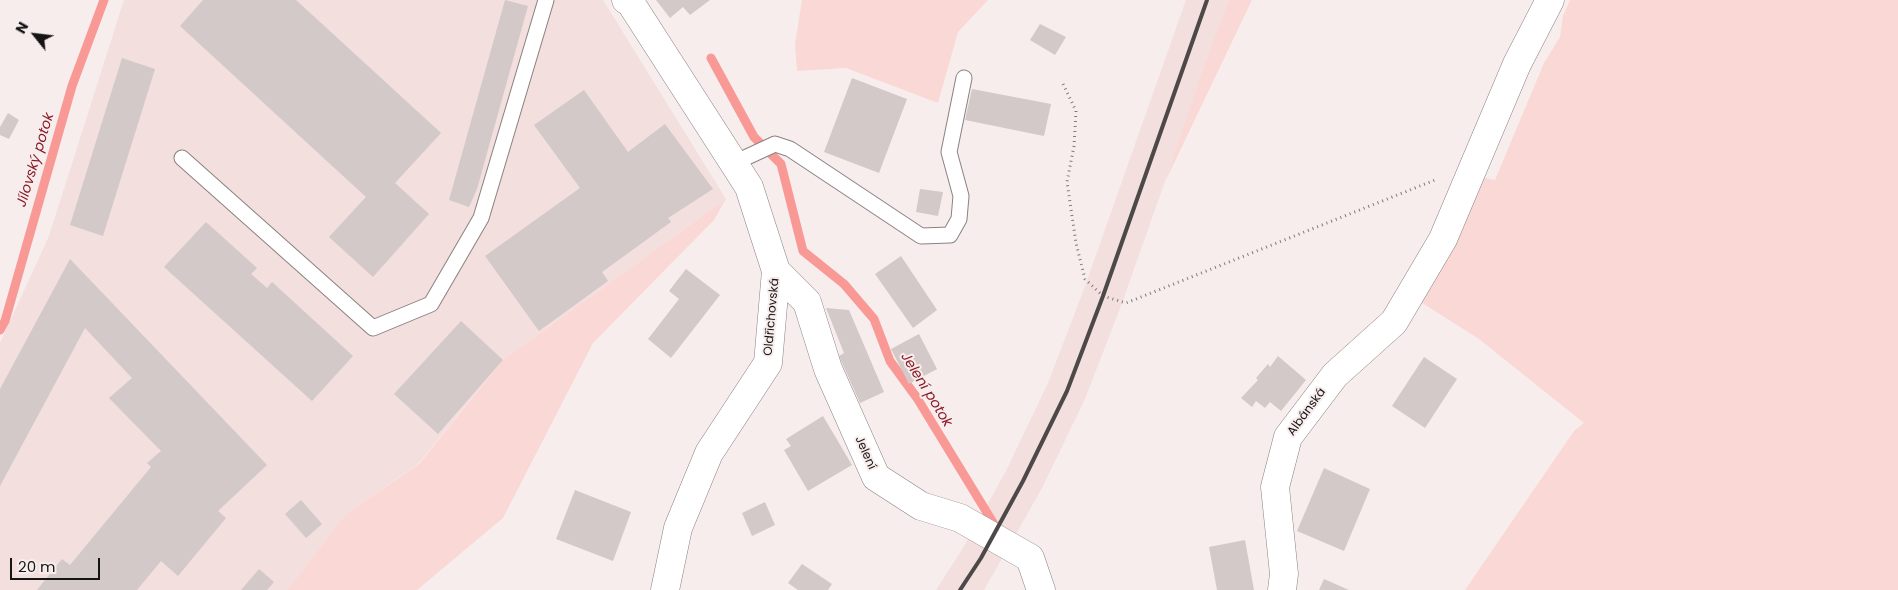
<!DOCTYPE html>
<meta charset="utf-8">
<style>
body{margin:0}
#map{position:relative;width:1898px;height:590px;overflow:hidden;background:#f7eded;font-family:Poppins,sans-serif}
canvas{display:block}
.north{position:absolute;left:10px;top:10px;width:50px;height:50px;-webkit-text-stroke:4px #f7eded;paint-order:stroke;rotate:299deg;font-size:14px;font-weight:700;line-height:20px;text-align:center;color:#171414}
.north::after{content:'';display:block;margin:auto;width:18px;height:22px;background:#171414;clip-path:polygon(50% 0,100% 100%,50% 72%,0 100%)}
.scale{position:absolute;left:10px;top:558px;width:90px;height:22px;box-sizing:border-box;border:2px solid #171414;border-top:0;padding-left:6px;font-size:15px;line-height:18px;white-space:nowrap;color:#171414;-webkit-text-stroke:4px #f7eded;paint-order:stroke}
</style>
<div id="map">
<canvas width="1898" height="590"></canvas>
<div class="north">N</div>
<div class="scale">20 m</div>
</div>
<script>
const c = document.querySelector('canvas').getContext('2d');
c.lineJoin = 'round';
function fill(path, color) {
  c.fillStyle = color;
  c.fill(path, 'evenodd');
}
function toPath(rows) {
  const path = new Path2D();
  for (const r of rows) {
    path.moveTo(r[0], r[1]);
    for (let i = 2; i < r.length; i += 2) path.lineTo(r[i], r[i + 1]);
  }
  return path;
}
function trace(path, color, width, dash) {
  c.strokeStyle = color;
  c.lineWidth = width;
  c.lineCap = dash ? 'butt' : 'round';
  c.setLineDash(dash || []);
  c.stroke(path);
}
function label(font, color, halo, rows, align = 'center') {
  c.font = font + ' Poppins,sans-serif';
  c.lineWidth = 4;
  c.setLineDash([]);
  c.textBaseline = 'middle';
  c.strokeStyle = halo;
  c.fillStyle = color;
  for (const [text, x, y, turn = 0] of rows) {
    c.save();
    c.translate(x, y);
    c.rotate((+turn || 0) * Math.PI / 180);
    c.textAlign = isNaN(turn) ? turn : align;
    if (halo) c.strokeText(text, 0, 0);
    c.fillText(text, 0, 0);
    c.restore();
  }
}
fill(toPath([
 [124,0,603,0,726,199,503,360,418,464,346,514,287,590,0,590,0,343,49,236],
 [1186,0,1229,0,1122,303,1085,399,1041,490,984,590,936,590,963,548,1006,471,1048,383,1084,289]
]), '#f2dfde');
fill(toPath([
 [802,0,988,0,958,32,938,103,846,68,797,71,795,44],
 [1229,0,1252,0,1165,182,1203,70],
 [1570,0,1898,0,1898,590,1465,590,1574,431,1584,423,1479,339,1419,301,1479,177,1495,180,1544,63,1560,37,1563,16],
 [726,199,714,220,593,343,503,518,417,590,287,590,346,514,419,464,503,360]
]), '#fad8d6');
trace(toPath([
 [711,58,754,137,781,164,803,251,844,284,874,319,890,361,917,398,997,529],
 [0,330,5,321,72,86,104,0]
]), '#f99996', 9);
fill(toPath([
 [203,0,296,0,441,133,395,183,429,214,373,277,329,237,366,197,180,26],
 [505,0,528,6,477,189,469,207,449,200],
 [656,0,710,0,690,15,683,7,670,18],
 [1040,24,1066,37,1055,55,1030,40],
 [122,58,155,69,103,236,70,225],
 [852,78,907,99,879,173,824,152],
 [972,89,1051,104,1044,136,965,120],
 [584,90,628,152,665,124,713,189,668,218,671,222,602,272,608,281,539,331,485,256,580,188,534,125],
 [8,113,19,120,9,139,0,135,0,127],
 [920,189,943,192,938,216,916,212],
 [206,222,257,268,251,274,267,288,272,282,353,356,312,401,164,267],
 [901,256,937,310,913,328,875,274],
 [70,259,267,465,218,511,226,518,178,576,161,561,137,590,37,590,62,559,70,565,151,467,147,463,161,451,109,398,132,378,85,328,0,486,0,389],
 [686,269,720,295,671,358,648,339,679,299,669,291],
 [826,308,849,310,884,392,860,403,839,356,844,353],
 [461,321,503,360,438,434,394,394],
 [919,334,937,369,909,384,891,349],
 [1278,356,1306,380,1281,411,1270,402,1265,408,1256,401,1252,407,1241,398,1258,380,1256,378,1268,364,1270,367],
 [1424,357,1457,379,1425,428,1392,406],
 [823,416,852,465,808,491,784,450,791,446,786,439],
 [1324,468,1370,489,1344,551,1297,531],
 [575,490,631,512,613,561,556,539],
 [301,500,322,524,306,538,285,514],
 [765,502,775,525,752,536,742,513],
 [1245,540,1254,590,1217,590,1209,547],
 [802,564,832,584,828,590,798,590,788,583],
 [259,569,274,582,267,590,241,590],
 [1324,579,1349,590,1319,590]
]), '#d2c9c8');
const lane = toPath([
 [182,158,373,328,431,304,481,218,546,0],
 [734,163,775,144,790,149,921,236,950,235,959,219,961,196,949,152,964,78]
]);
const street = toPath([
 [626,0,630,2,749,187,776,271,768,363,709,453,678,528,665,590],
 [776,271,807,302,828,369,876,477,921,506,960,518,1030,558,1041,590],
 [1282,590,1284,574,1275,487,1288,437,1335,375,1394,322,1443,239,1517,64,1550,0]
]);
trace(lane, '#8a8281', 17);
trace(street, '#8a8281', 29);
trace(toPath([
 [1063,84,1076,111,1074,146,1067,182,1076,243,1085,279,1103,296,1126,303,1435,180]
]), '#807a7a', 3, [1, 4]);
trace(lane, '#fff', 15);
trace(street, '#fff', 28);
trace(toPath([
 [960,590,981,558,1023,481,1067,391,1103,296,1207,0]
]), '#4e4949', 4);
label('12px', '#171414', '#f7eded', [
 ["Oldřichovská",772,317,-85],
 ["Albánská",1307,412,-54],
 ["Jelení",865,453,66]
]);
label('italic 14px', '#891925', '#f7eded', [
 ["Jílovský potok",36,160,-73],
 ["Jelení potok",926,390,58]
]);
</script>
